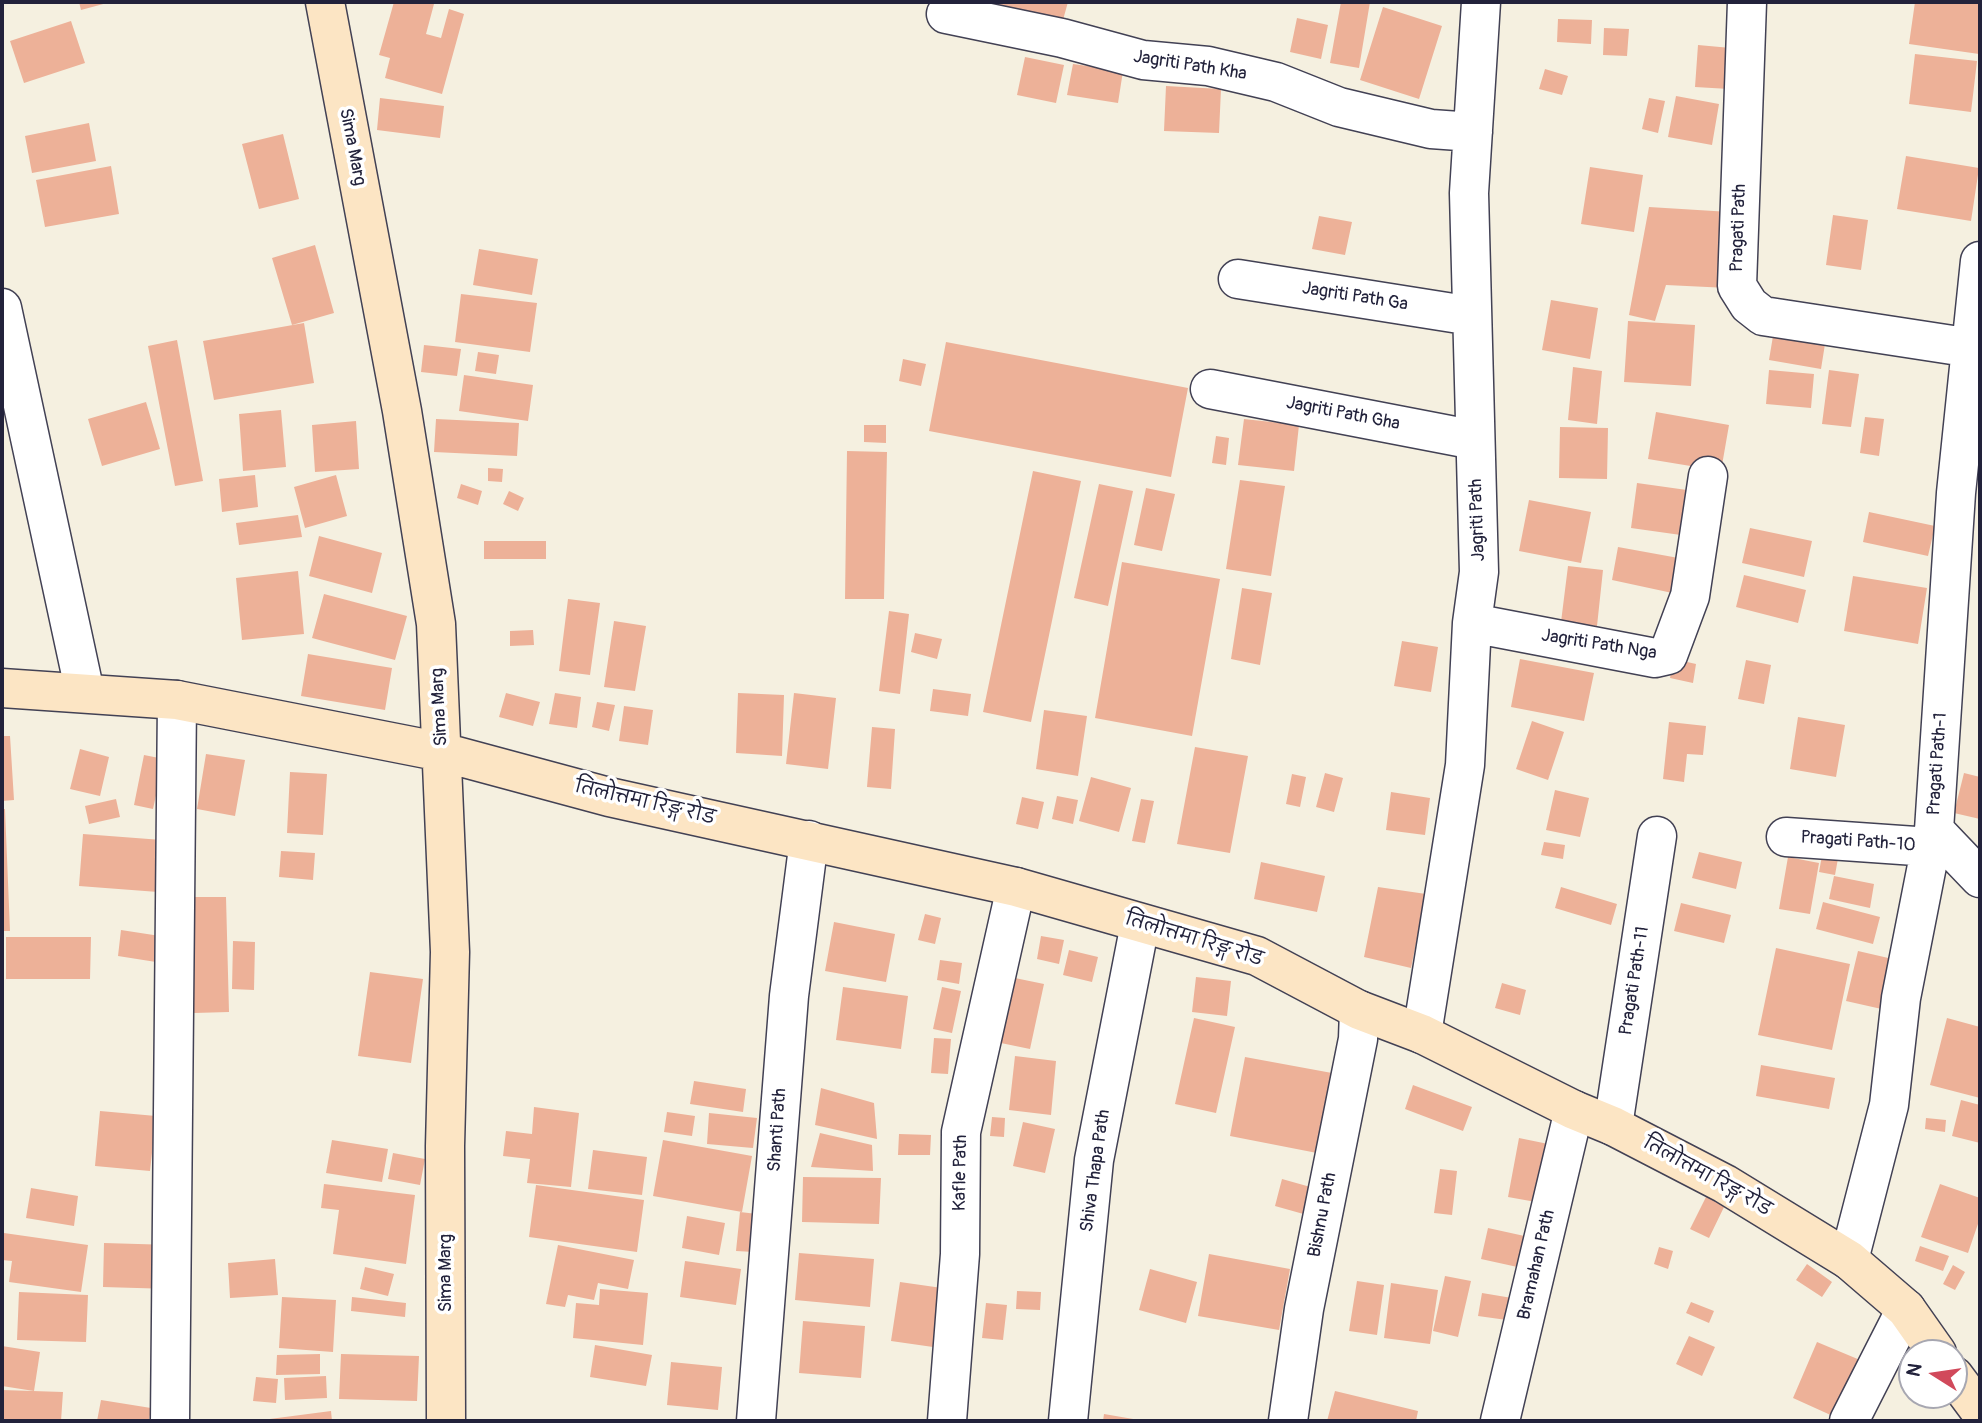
<!DOCTYPE html>
<meta charset="utf-8">
<style>
body{margin:0}
#map{position:relative;width:1982px;height:1423px;overflow:hidden;background:#f5f0e0;font-family:Pangolin,sans-serif}
canvas{display:block}
.frame{position:absolute;inset:0;border:4px solid #22223b;pointer-events:none}
.north{position:absolute;left:1898px;top:1339px;width:70px;height:70px;box-sizing:border-box;background:#fff;border:2px solid #a7a7b1;border-radius:50%;rotate:282deg;font-size:19px;font-weight:700;line-height:28px;text-align:center;color:#22223b}
.north::after{content:'';display:block;margin:auto;width:24px;height:32px;background:#d1495b;clip-path:polygon(50% 0,100% 100%,50% 72%,0 100%)}
</style>
<div id="map">
<canvas width="1982" height="1423"></canvas>
<div class="frame"></div>
<div class="north">N</div>
</div>
<script>
const c = document.querySelector('canvas').getContext('2d');
c.lineJoin = 'round';
function fill(path, color) {
  c.fillStyle = color;
  c.fill(path, 'evenodd');
}
function toPath(rows) {
  const path = new Path2D();
  for (const r of rows) {
    path.moveTo(r[0], r[1]);
    for (let i = 2; i < r.length; i += 2) path.lineTo(r[i], r[i + 1]);
  }
  return path;
}
function trace(path, color, width, dash) {
  c.strokeStyle = color;
  c.lineWidth = width;
  c.lineCap = dash ? 'butt' : 'round';
  c.setLineDash(dash || []);
  c.stroke(path);
}
function label(font, color, halo, rows, align = 'center') {
  c.font = font + ' Pangolin,"Playpen Sans Deva",sans-serif';
  c.lineWidth = 7;
  c.setLineDash([]);
  c.textBaseline = 'middle';
  c.strokeStyle = halo;
  c.fillStyle = color;
  for (const [text, x, y, turn = 0] of rows) {
    c.save();
    c.translate(x, y);
    c.rotate((+turn || 0) * Math.PI / 180);
    c.textAlign = isNaN(turn) ? turn : align;
    if (halo) c.strokeText(text, 0, 0);
    c.fillText(text, 0, 0);
    c.restore();
  }
}
fill(toPath([
 [79,2,107,2,107,3,81,10],
 [394,2,434,4,426,34,441,38,449,9,464,14,442,94,385,78,390,58,379,55],
 [968,2,1068,2,1061,27],
 [1341,2,1370,2,1359,68,1330,63],
 [1915,2,1980,2,1979,54,1909,44],
 [1383,7,1442,26,1419,99,1360,80],
 [1297,18,1328,25,1321,59,1290,52],
 [1558,19,1592,20,1591,44,1557,42],
 [71,21,85,63,24,83,10,41],
 [1604,28,1629,29,1627,56,1603,55],
 [1698,45,1731,48,1729,89,1695,87],
 [1915,54,1977,61,1971,112,1909,104],
 [1025,57,1064,65,1056,103,1017,95],
 [1073,64,1123,71,1118,103,1067,95],
 [1545,69,1568,76,1562,95,1539,89],
 [1166,86,1221,89,1219,133,1164,131],
 [1676,96,1719,104,1712,145,1668,137],
 [380,98,444,106,440,138,377,130],
 [1649,98,1665,101,1658,133,1642,129],
 [89,123,96,161,32,173,25,136],
 [283,134,299,199,259,209,242,144],
 [1906,156,1979,168,1971,221,1897,209],
 [111,166,119,214,45,227,36,180],
 [1590,167,1643,175,1634,232,1581,224],
 [1649,207,1730,212,1728,288,1666,285,1655,321,1629,315],
 [1833,215,1868,220,1861,270,1826,265],
 [1319,216,1352,222,1345,255,1312,249],
 [315,245,334,313,292,325,272,258],
 [479,249,538,259,532,295,473,285],
 [461,294,537,303,530,352,455,342],
 [1551,300,1598,308,1590,359,1542,350],
 [1628,321,1695,325,1691,386,1624,382],
 [304,323,314,383,214,400,203,341],
 [1773,336,1825,344,1821,369,1769,360],
 [177,340,203,481,175,486,148,346],
 [946,342,1188,388,1171,477,929,431],
 [424,345,461,349,457,376,421,372],
 [478,352,499,355,496,374,475,371],
 [903,359,926,364,921,386,899,381],
 [1573,367,1602,371,1597,424,1568,420],
 [1769,370,1814,374,1811,408,1766,404],
 [1829,370,1859,374,1851,427,1822,424],
 [464,375,533,385,528,421,459,411],
 [146,402,160,449,102,466,88,419],
 [281,410,286,467,243,471,239,414],
 [1656,412,1729,425,1721,471,1648,459],
 [1865,417,1884,419,1879,456,1860,453],
 [436,419,519,423,517,456,434,452],
 [1244,419,1299,425,1294,471,1238,465],
 [356,421,359,469,315,472,312,425],
 [864,425,886,425,886,443,864,442],
 [1560,427,1608,428,1607,479,1559,478],
 [1216,436,1229,438,1226,465,1212,463],
 [847,451,887,452,884,599,845,599],
 [488,468,503,469,502,482,488,481],
 [1033,471,1081,481,1031,722,983,712],
 [255,475,258,507,222,512,219,479],
 [336,475,347,516,305,528,294,487],
 [1240,480,1285,486,1271,576,1226,569],
 [1637,483,1694,491,1688,536,1631,528],
 [461,484,482,491,478,505,457,498],
 [1099,484,1133,491,1108,606,1074,598],
 [1146,488,1175,494,1162,551,1134,545],
 [509,491,524,498,518,511,503,504],
 [1529,500,1591,512,1581,563,1519,551],
 [1869,512,1935,526,1928,556,1863,542],
 [298,515,302,537,239,545,236,523],
 [1750,528,1812,541,1804,577,1742,563],
 [319,536,382,553,372,593,309,576],
 [484,541,546,541,546,559,484,559],
 [1618,547,1684,559,1677,594,1612,580],
 [1122,562,1220,579,1192,736,1095,718],
 [1568,566,1603,570,1597,626,1561,622],
 [298,571,304,634,242,640,236,578],
 [1744,575,1806,590,1798,623,1736,607],
 [1853,576,1927,588,1918,644,1844,631],
 [1242,588,1272,593,1260,665,1231,659],
 [324,594,407,616,395,660,312,638],
 [568,599,600,603,590,675,559,671],
 [889,611,909,614,900,694,879,691],
 [614,621,646,626,635,691,604,687],
 [533,630,534,645,510,646,510,631],
 [915,633,942,639,937,659,911,652],
 [1402,641,1438,647,1431,692,1394,686],
 [308,654,392,668,385,710,301,696],
 [1520,659,1594,673,1584,721,1511,707],
 [1674,659,1696,664,1693,683,1670,678],
 [1746,660,1771,665,1764,704,1738,699],
 [933,689,971,694,968,716,930,711],
 [506,693,540,702,533,726,499,717],
 [555,693,581,697,577,728,549,724],
 [738,693,784,695,782,756,736,753],
 [794,693,836,698,828,769,786,764],
 [597,702,615,705,609,731,592,727],
 [624,706,653,710,648,745,619,741],
 [1044,710,1087,716,1078,776,1036,769],
 [1798,717,1845,725,1836,777,1790,769],
 [1532,721,1564,732,1548,780,1516,769],
 [1669,722,1706,726,1703,755,1687,754,1684,782,1663,779],
 [872,727,895,729,891,789,867,787],
 [2,736,10,736,14,800,2,801],
 [1195,747,1248,756,1230,853,1177,844],
 [80,749,109,757,100,796,70,789],
 [206,754,245,760,235,816,197,809],
 [144,755,164,759,153,809,134,805],
 [290,772,327,774,323,835,287,833],
 [1325,773,1343,778,1334,812,1316,807],
 [1964,773,1980,777,1980,819,1954,813],
 [1292,774,1306,777,1300,807,1286,804],
 [1091,777,1131,788,1119,832,1079,821],
 [1555,790,1589,798,1580,837,1546,830],
 [1391,792,1430,798,1425,835,1386,830],
 [1057,796,1078,800,1073,824,1052,819],
 [1022,797,1044,802,1038,829,1016,824],
 [116,799,120,817,89,824,85,806],
 [1141,799,1154,801,1145,843,1132,841],
 [2,809,5,809,10,931,2,931],
 [83,834,162,840,158,892,79,886],
 [1544,842,1565,845,1563,859,1541,855],
 [1823,850,1839,853,1835,875,1819,872],
 [281,851,315,853,313,880,279,877],
 [1699,852,1742,862,1736,889,1692,878],
 [1788,857,1819,863,1810,914,1779,909],
 [1261,862,1325,876,1317,912,1254,899],
 [1834,876,1874,884,1870,908,1829,899],
 [1378,887,1426,894,1411,968,1364,957],
 [1561,887,1617,904,1611,925,1555,908],
 [191,897,226,897,229,1012,194,1013],
 [1823,902,1880,917,1873,944,1816,929],
 [1681,903,1731,915,1724,943,1674,931],
 [925,914,941,918,935,944,918,940],
 [834,922,895,934,886,982,825,971],
 [121,930,160,936,156,962,118,956],
 [1041,936,1064,940,1059,964,1037,959],
 [6,937,91,937,90,979,6,979],
 [233,941,255,942,254,990,232,989],
 [1776,948,1850,964,1832,1050,1758,1035],
 [1069,950,1098,957,1092,982,1063,975],
 [1858,951,1897,960,1886,1010,1846,1001],
 [940,960,962,963,959,984,937,980],
 [370,972,423,979,411,1063,358,1056],
 [1010,977,1044,984,1030,1049,996,1042],
 [1196,977,1231,981,1227,1016,1192,1012],
 [1502,983,1526,990,1520,1015,1495,1008],
 [843,987,908,996,901,1049,836,1040],
 [942,987,961,991,952,1033,933,1029],
 [1194,1018,1235,1027,1216,1113,1175,1104],
 [1947,1018,1980,1027,1980,1098,1930,1085],
 [934,1038,951,1039,948,1074,931,1073],
 [1015,1056,1056,1061,1051,1115,1009,1110],
 [1245,1057,1332,1073,1317,1153,1230,1136],
 [1761,1065,1835,1078,1829,1109,1756,1096],
 [694,1081,746,1089,743,1112,690,1104],
 [1413,1085,1472,1107,1463,1131,1405,1109],
 [821,1088,874,1103,877,1139,815,1125],
 [1961,1100,1980,1105,1980,1143,1952,1136],
 [534,1107,579,1113,571,1187,527,1183,530,1159,503,1156,506,1131,532,1134],
 [100,1111,156,1116,150,1171,95,1166],
 [667,1112,695,1116,692,1136,664,1132],
 [709,1113,757,1118,753,1148,707,1144],
 [992,1117,1005,1118,1004,1137,990,1136],
 [1926,1118,1946,1120,1945,1132,1925,1129],
 [1023,1122,1055,1129,1045,1173,1013,1166],
 [820,1133,872,1145,873,1171,811,1167],
 [899,1134,931,1135,930,1155,898,1155],
 [1519,1138,1558,1146,1547,1204,1508,1197],
 [332,1140,388,1149,382,1182,326,1173],
 [663,1140,752,1156,742,1212,653,1196],
 [593,1150,647,1157,642,1195,588,1189],
 [393,1153,425,1159,420,1185,388,1179],
 [1440,1169,1457,1171,1452,1215,1434,1213],
 [803,1177,881,1178,879,1224,802,1222],
 [1282,1179,1314,1188,1307,1215,1275,1206],
 [324,1184,415,1195,406,1264,333,1254,339,1210,321,1208],
 [1940,1184,1980,1198,1980,1218,1968,1253,1921,1237],
 [536,1185,644,1200,637,1252,529,1237],
 [31,1188,78,1196,74,1226,26,1218],
 [1707,1195,1725,1205,1709,1238,1690,1229],
 [740,1212,757,1214,754,1252,736,1251],
 [687,1216,725,1223,719,1255,682,1248],
 [1488,1228,1529,1237,1522,1268,1481,1259],
 [4,1233,88,1245,81,1292,9,1282,12,1261,2,1260],
 [104,1243,172,1245,171,1289,103,1287],
 [558,1245,634,1260,628,1289,598,1283,594,1300,568,1295,565,1307,546,1304],
 [1920,1246,1949,1256,1943,1271,1915,1261],
 [1659,1247,1673,1251,1668,1269,1654,1264],
 [799,1253,874,1259,870,1307,795,1300],
 [1209,1254,1290,1269,1279,1330,1198,1316],
 [275,1259,278,1295,230,1298,228,1263],
 [685,1261,741,1269,736,1305,680,1297],
 [1807,1264,1832,1282,1822,1297,1796,1280],
 [1953,1265,1965,1272,1955,1290,1943,1284],
 [365,1267,394,1274,388,1296,360,1289],
 [1150,1269,1197,1282,1186,1323,1139,1310],
 [1445,1276,1471,1281,1458,1337,1433,1331],
 [1357,1281,1384,1285,1377,1335,1349,1331],
 [900,1282,949,1289,940,1348,891,1341],
 [1391,1283,1438,1290,1430,1344,1384,1338],
 [600,1289,648,1293,643,1345,573,1338,576,1303,599,1305],
 [1017,1291,1041,1292,1040,1310,1016,1309],
 [19,1292,88,1295,86,1342,17,1340],
 [1482,1293,1518,1299,1514,1321,1478,1316],
 [282,1297,336,1300,333,1352,279,1348],
 [352,1297,406,1303,405,1317,351,1311],
 [1691,1302,1714,1311,1709,1323,1686,1313],
 [986,1303,1007,1305,1003,1340,982,1338],
 [803,1321,865,1326,861,1378,799,1373],
 [1689,1336,1715,1347,1702,1376,1676,1364],
 [1817,1342,1860,1360,1835,1417,1793,1398],
 [595,1345,652,1355,646,1386,590,1377],
 [2,1346,40,1352,34,1391,2,1386],
 [320,1354,320,1374,276,1375,277,1355],
 [341,1354,419,1356,417,1401,339,1399],
 [671,1362,722,1367,718,1410,667,1405],
 [326,1376,327,1398,285,1400,284,1378],
 [256,1377,278,1379,276,1403,253,1401],
 [2,1390,63,1392,61,1421,2,1421],
 [1335,1391,1418,1411,1416,1421,1327,1421],
 [101,1400,151,1408,149,1421,97,1421],
 [331,1411,332,1421,262,1421,262,1420],
 [1104,1414,1139,1420,1138,1421,1103,1421]
]), '#edb198');
const street = toPath([
 [1747,2,1737,286,1749,305,1763,316,1972,348],
 [946,14,1062,38,1143,60,1208,66,1276,82,1339,107,1431,129,1473,132],
 [1238,279,1472,316],
 [2,308,85,693],
 [1210,389,1475,440],
 [1472,623,1655,658,1668,655,1690,596,1708,476],
 [1934,830,1980,878],
 [1786,837,1930,847],
 [1422,1034,1465,765,1472,623,1479,572,1469,193,1481,2],
 [1613,1126,1657,836],
 [1849,1260,1889,1105,1901,998,1934,830,1956,493,1980,261],
 [170,1421,177,700],
 [756,1421,789,996,809,840],
 [947,1421,960,1254,961,1132,1016,887],
 [1068,1421,1094,1160,1140,924],
 [1288,1421,1304,1309,1358,1039,1359,1010],
 [1500,1421,1574,1110],
 [1849,1421,1906,1309]
]);
const secondary = toPath([
 [325,2,402,411,436,624,450,952,445,1146,446,1421],
 [2,688,177,700,442,752,609,797,1016,887,1257,956,1359,1010,1422,1034,1574,1110,1613,1126,1725,1184,1849,1260,1906,1309,1937,1353],
 [1954,1376,1980,1411]
]);
trace(street, '#424154', 41);
trace(secondary, '#424154', 41);
trace(street, '#fff', 38);
trace(secondary, '#fce5c4', 38);
label('18px', '#22223b', '#fff', [
 ["Jagriti Path Kha",1190,66,9],
 ["Sima Marg",352,147,79],
 ["Pragati Path",1739,228,-88],
 ["Jagriti Path Ga",1355,297,9],
 ["Jagriti Path Gha",1343,414,11],
 ["Jagriti Path",1478,520,-92],
 ["Jagriti Path Nga",1599,645,9],
 ["Sima Marg",440,707,-93],
 ["Pragati Path-1",1938,764,-86],
 ["तिलोत्तमा रिङ्ग रोड",645,803,13],
 ["Pragati Path-10",1858,842,4],
 ["तिलोत्तमा रिङ्ग रोड",1194,940,17],
 ["Pragati Path-11",1635,981,-81],
 ["Shanti Path",778,1130,-86],
 ["Shiva Thapa Path",1096,1171,-82],
 ["Kafle Path",961,1173,-89],
 ["तिलोत्तमा रिङ्ग रोड",1707,1177,29],
 ["Bishnu Path",1323,1215,-79],
 ["Bramahan Path",1537,1265,-77],
 ["Sima Marg",446,1273,-90]
]);
</script>
